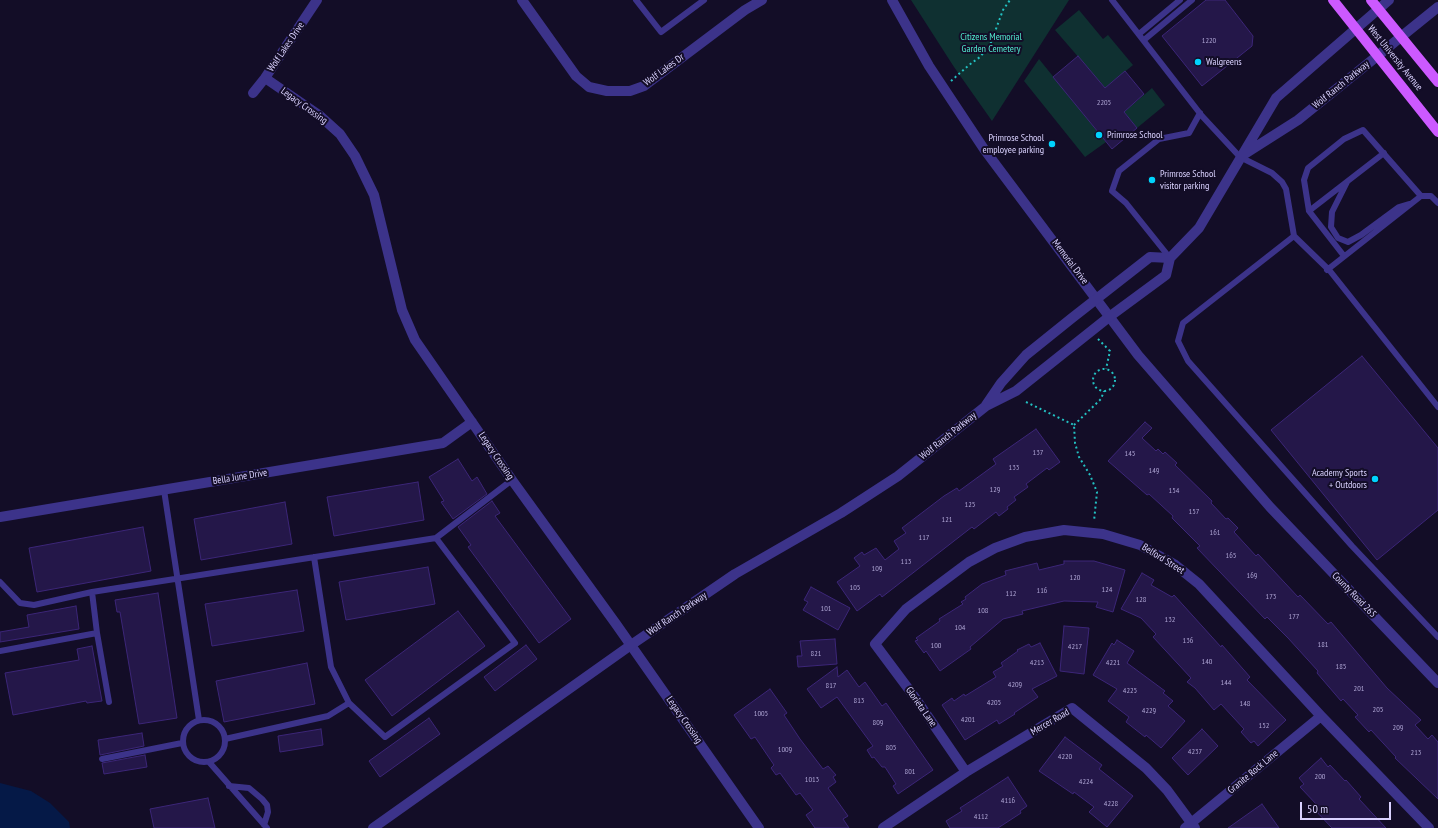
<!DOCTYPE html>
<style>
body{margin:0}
#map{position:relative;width:1438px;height:828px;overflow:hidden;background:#130d27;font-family:"PT Sans Narrow",sans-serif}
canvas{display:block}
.scale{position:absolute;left:1300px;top:802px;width:91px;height:18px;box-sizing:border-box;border:2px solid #dad2ff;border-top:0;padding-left:5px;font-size:12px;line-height:14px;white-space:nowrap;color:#dad2ff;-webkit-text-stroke:3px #130d27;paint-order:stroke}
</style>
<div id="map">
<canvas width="1438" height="828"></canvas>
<div class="scale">50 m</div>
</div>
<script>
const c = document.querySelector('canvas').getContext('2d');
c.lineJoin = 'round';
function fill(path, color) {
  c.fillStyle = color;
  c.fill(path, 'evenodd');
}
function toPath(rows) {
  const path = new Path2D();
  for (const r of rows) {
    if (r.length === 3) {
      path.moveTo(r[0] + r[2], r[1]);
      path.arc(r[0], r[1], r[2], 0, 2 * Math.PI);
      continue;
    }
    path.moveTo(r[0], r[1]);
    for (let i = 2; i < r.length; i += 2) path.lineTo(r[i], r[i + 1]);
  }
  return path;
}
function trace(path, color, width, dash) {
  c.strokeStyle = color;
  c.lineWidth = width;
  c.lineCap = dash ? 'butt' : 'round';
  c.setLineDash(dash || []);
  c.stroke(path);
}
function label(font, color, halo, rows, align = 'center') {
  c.font = font + ' "PT Sans Narrow",sans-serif';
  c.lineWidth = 4;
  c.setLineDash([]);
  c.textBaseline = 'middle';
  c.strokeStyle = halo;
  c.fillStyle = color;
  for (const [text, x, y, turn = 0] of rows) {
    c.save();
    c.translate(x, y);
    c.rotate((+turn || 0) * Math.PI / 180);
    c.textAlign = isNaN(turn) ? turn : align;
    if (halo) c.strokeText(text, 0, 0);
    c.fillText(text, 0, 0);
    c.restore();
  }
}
fill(toPath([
 [911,0,1069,0,992,121,954,67],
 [1079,10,1103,39,1108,35,1133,65,1105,88,1055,30],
 [1039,59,1106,142,1085,157,1024,81],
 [1152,88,1165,105,1137,128,1124,112]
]), '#0f3031');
fill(toPath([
 [0,783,31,791,50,803,69,822,70,828,0,828]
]), '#051947');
const building = toPath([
 [1206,0,1225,0,1253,36,1252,46,1202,86,1162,36,1206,0],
 [1078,56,1105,88,1125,71,1144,94,1124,112,1137,128,1112,149,1053,77,1078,56],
 [1362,356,1438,448,1438,510,1377,560,1271,430,1362,356],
 [1145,422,1152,428,1142,438,1156,451,1158,449,1163,454,1165,452,1177,463,1175,465,1212,501,1211,503,1226,519,1228,518,1238,528,1234,532,1256,556,1258,554,1298,597,1300,595,1328,624,1331,622,1387,688,1421,720,1415,725,1428,739,1432,735,1438,742,1438,799,1395,758,1396,757,1371,730,1369,732,1355,717,1358,715,1343,699,1341,701,1317,673,1318,671,1288,638,1267,617,1265,619,1197,548,1200,546,1172,518,1173,516,1149,494,1147,495,1108,461,1145,422],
 [1036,429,1060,462,1049,470,1047,468,1026,484,1028,487,1014,497,1016,500,1007,507,1008,509,999,516,996,512,974,529,972,527,882,597,880,594,857,611,837,582,860,566,854,558,862,552,864,555,876,548,885,560,899,549,894,541,906,533,902,528,944,496,957,488,959,491,996,464,993,459,1036,429],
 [458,459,472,481,477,477,487,494,453,519,441,502,444,501,429,477,458,459],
 [418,482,424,520,334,536,327,497,418,482],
 [492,501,500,513,495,516,571,619,539,643,468,547,471,545,458,527,492,501],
 [285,502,292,544,201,560,194,519,285,502],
 [143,527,151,571,37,592,29,548,143,527],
 [1064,561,1094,561,1125,570,1113,612,1096,607,1098,602,1064,601,1022,611,1023,614,1003,619,970,647,971,649,940,671,926,651,924,653,915,641,918,640,916,638,940,621,939,619,963,604,961,602,966,599,965,597,982,584,1006,575,1005,571,1037,563,1039,570,1064,564,1064,561],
 [428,567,435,604,346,620,339,582,428,567],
 [1142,573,1154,580,1151,585,1172,597,1174,595,1221,647,1222,645,1250,677,1247,680,1286,720,1258,746,1254,741,1251,743,1241,732,1244,729,1221,704,1214,710,1195,688,1187,682,1191,678,1153,637,1156,634,1141,618,1121,609,1142,573],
 [811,587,850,608,838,630,803,610,808,602,804,600,811,587],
 [297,590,304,631,212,646,205,604,297,590],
 [158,593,177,718,139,724,120,612,117,612,115,600,158,593],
 [76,606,79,629,0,642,0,632,29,627,27,615,76,606],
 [458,611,485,646,392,716,365,680,458,611],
 [1064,626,1089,628,1084,674,1060,671,1064,626],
 [835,639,837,664,798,667,797,656,802,656,800,641,835,639],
 [1117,640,1134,651,1127,663,1165,691,1163,693,1173,701,1168,706,1185,721,1161,748,1146,735,1145,737,1126,722,1129,717,1108,701,1117,689,1093,675,1112,643,1114,645,1117,640],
 [1040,643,1057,676,1032,689,1038,697,1014,713,1015,714,999,724,997,720,965,740,942,705,952,698,954,701,964,694,965,696,996,677,993,672,1003,666,1001,663,1018,651,1017,650,1029,644,1031,647,1040,643],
 [526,645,537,659,495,691,484,677,526,645],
 [92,646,102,701,87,703,86,701,13,715,5,673,79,660,77,649,92,646],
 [307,663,315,704,224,722,216,681,307,663],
 [837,667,838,677,847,670,859,687,865,682,882,706,886,703,933,770,898,794,893,786,896,784,885,767,882,767,874,757,872,758,867,750,873,746,837,697,821,708,807,689,837,667],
 [770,689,787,713,784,715,800,739,823,769,828,766,836,775,833,777,836,782,828,788,848,816,843,819,849,828,815,828,806,815,813,810,800,793,796,795,780,773,776,775,771,768,774,765,755,737,751,739,734,715,770,689],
 [429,718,440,734,380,777,369,761,429,718],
 [321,729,323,745,280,752,278,736,321,729],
 [1202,729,1218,746,1188,775,1172,758,1202,729],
 [142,733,144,746,100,755,98,740,142,733],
 [1065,737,1102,765,1099,769,1133,796,1107,827,1089,812,1094,807,1074,792,1073,794,1039,771,1065,737],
 [145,755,147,767,104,774,102,763,145,755],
 [1321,758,1328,767,1330,765,1345,781,1346,780,1361,797,1359,799,1386,828,1332,828,1314,809,1318,806,1300,787,1304,784,1299,778,1321,758],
 [1008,777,1027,806,1020,811,1021,813,998,828,950,828,946,821,962,811,960,808,1008,777],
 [208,798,215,828,154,828,150,809,208,798],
 [1262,804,1279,828,1228,828,1262,804]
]);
fill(building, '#241749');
trace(building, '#3c2678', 1);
trace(toPath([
 [951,81,969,65,980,57,990,45,1003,10,1010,0],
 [1098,339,1110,351,1106,369],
 [1104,380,11],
 [1026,402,1074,425,1075,443,1079,457,1090,475,1097,492,1094,521],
 [1074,425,1101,399,1104,391]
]), '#23c1c2', 2, [2, 3]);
trace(toPath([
 [636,0,661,32,704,0],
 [1112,0,1202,116,1240,157,1272,173,1282,182,1286,189,1294,236,1183,323,1178,341,1188,361,1352,546,1438,637],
 [1139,34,1180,0],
 [1144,40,1192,0],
 [1347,182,1332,212,1331,227,1338,238,1348,242,1361,235,1399,207,1409,204],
 [1309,211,1384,153],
 [1294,236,1330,271,1438,407],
 [1344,256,1309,211,1304,180,1308,168,1344,139,1363,130,1421,196],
 [1170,258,1126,203,1112,191,1119,171,1159,139,1189,133,1200,113],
 [1327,270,1421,196,1431,196,1438,203],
 [164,490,199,720],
 [436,538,512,480],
 [314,557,331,667,349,703],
 [0,582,20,603,34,605,92,592,436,538,515,643,385,737,349,703,328,716,225,739],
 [97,633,109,702],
 [0,651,97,633,92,592],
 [204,741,21],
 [102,759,182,743],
 [209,762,267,828],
 [229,786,249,788,262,799,267,805,268,812,264,825]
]), '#3c338a', 6);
trace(toPath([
 [522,0,576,76,589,87,607,91,630,91,644,86,745,10,762,0],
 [892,0,929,66,984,149,1138,355,1270,507,1438,683],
 [265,78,319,115,340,134,355,156,374,195,402,310,415,340,512,480,616,624,759,828],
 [253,93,265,78,317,0],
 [0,517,443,443,472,422],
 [966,772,916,699,875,644,906,609,969,562,995,548,1025,537,1064,530,1103,534,1140,545,1174,564,1199,584,1321,716,1429,828],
 [883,828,966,772,1072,708,1146,768,1167,790,1195,828],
 [1185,828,1321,716]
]), '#3c338a', 10);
trace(toPath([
 [1243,155,1298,120,1438,7],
 [986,405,1001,383,1026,355,1072,318,1150,257,1170,258],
 [373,828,631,645,735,574,841,513,898,476,986,406,1016,391,1109,317,1166,275,1170,258,1199,228,1276,98,1389,0]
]), '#3c338a', 10);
trace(toPath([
 [1333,0,1438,132],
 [1371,0,1438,82]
]), '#cc59ff', 10);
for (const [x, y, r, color] of [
 [1198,62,4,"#00d3fd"],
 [1099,135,4,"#00d3fd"],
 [1052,144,4,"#00d3fd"],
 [1152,180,4,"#00d3fd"],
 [1375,479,4,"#00d3fd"]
]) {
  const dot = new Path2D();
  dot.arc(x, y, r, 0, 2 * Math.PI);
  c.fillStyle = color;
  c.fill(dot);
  trace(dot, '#130d27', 1.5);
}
label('8px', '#aca3d2', null, [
 ["1220",1209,41],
 ["2205",1104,103],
 ["137",1038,453],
 ["145",1130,454],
 ["133",1014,468],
 ["149",1154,471],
 ["129",995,490],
 ["154",1174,491],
 ["125",970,505],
 ["157",1194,512],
 ["121",947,520],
 ["161",1215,533],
 ["117",924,538],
 ["165",1231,556],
 ["113",906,562],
 ["109",877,569],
 ["169",1252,576],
 ["120",1075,578],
 ["105",855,588],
 ["124",1107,590],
 ["116",1042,591],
 ["112",1011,594],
 ["173",1271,597],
 ["128",1141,600],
 ["101",826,609],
 ["108",983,611],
 ["177",1294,617],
 ["132",1170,620],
 ["104",960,628],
 ["136",1188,641],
 ["181",1323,645],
 ["100",936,646],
 ["4217",1075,647],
 ["821",816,654],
 ["140",1207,662],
 ["4213",1037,663],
 ["4221",1113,663],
 ["185",1341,667],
 ["144",1226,683],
 ["4209",1015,685],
 ["817",831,686],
 ["201",1359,689],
 ["4225",1130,691],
 ["813",859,701],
 ["4205",994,703],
 ["148",1245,704],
 ["205",1378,710],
 ["4229",1149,711],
 ["1005",761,714],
 ["4201",968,720],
 ["809",878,723],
 ["152",1264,726],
 ["209",1398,728],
 ["805",891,748],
 ["1009",785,750],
 ["4237",1195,752],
 ["213",1416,753],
 ["4220",1065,757],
 ["801",910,772],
 ["200",1320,777],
 ["1013",812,780],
 ["4224",1086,782],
 ["4116",1008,801],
 ["4228",1111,804],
 ["4112",981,817]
]);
label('10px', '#52ebcf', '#130d27', [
 ["Citizens Memorial",991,37],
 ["Garden Cemetery",991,49]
]);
label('10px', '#dad2ff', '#130d27', [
 ["Wolf Lakes Drive",286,47,-56],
 ["West University Avenue",1395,58,51],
 ["Wolf Lakes Dr",664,70,-36],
 ["Wolf Ranch Parkway",1341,85,-39],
 ["Legacy Crossing",304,106,36],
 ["Memorial Drive",1070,262,53],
 ["Wolf Ranch Parkway",948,436,-39],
 ["Legacy Crossing",496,456,56],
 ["Bella June Drive",240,477,-9],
 ["Belford Street",1163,559,32],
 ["County Road 265",1354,595,46],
 ["Wolf Ranch Parkway",677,614,-34],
 ["Glorieta Lane",921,707,55],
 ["Legacy Crossing",684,720,55],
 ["Mercer Road",1050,722,-30],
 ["Granite Rock Lane",1253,772,-40]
]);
label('10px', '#dad2ff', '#130d27', [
 ["Walgreens",1206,62],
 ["Primrose School",1107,135],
 ["Primrose School",1044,138,"right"],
 ["employee parking",1044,150,"right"],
 ["Primrose School",1160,174],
 ["visitor parking",1160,186],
 ["Academy Sports",1367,473,"right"],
 ["+ Outdoors",1367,485,"right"]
], 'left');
</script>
